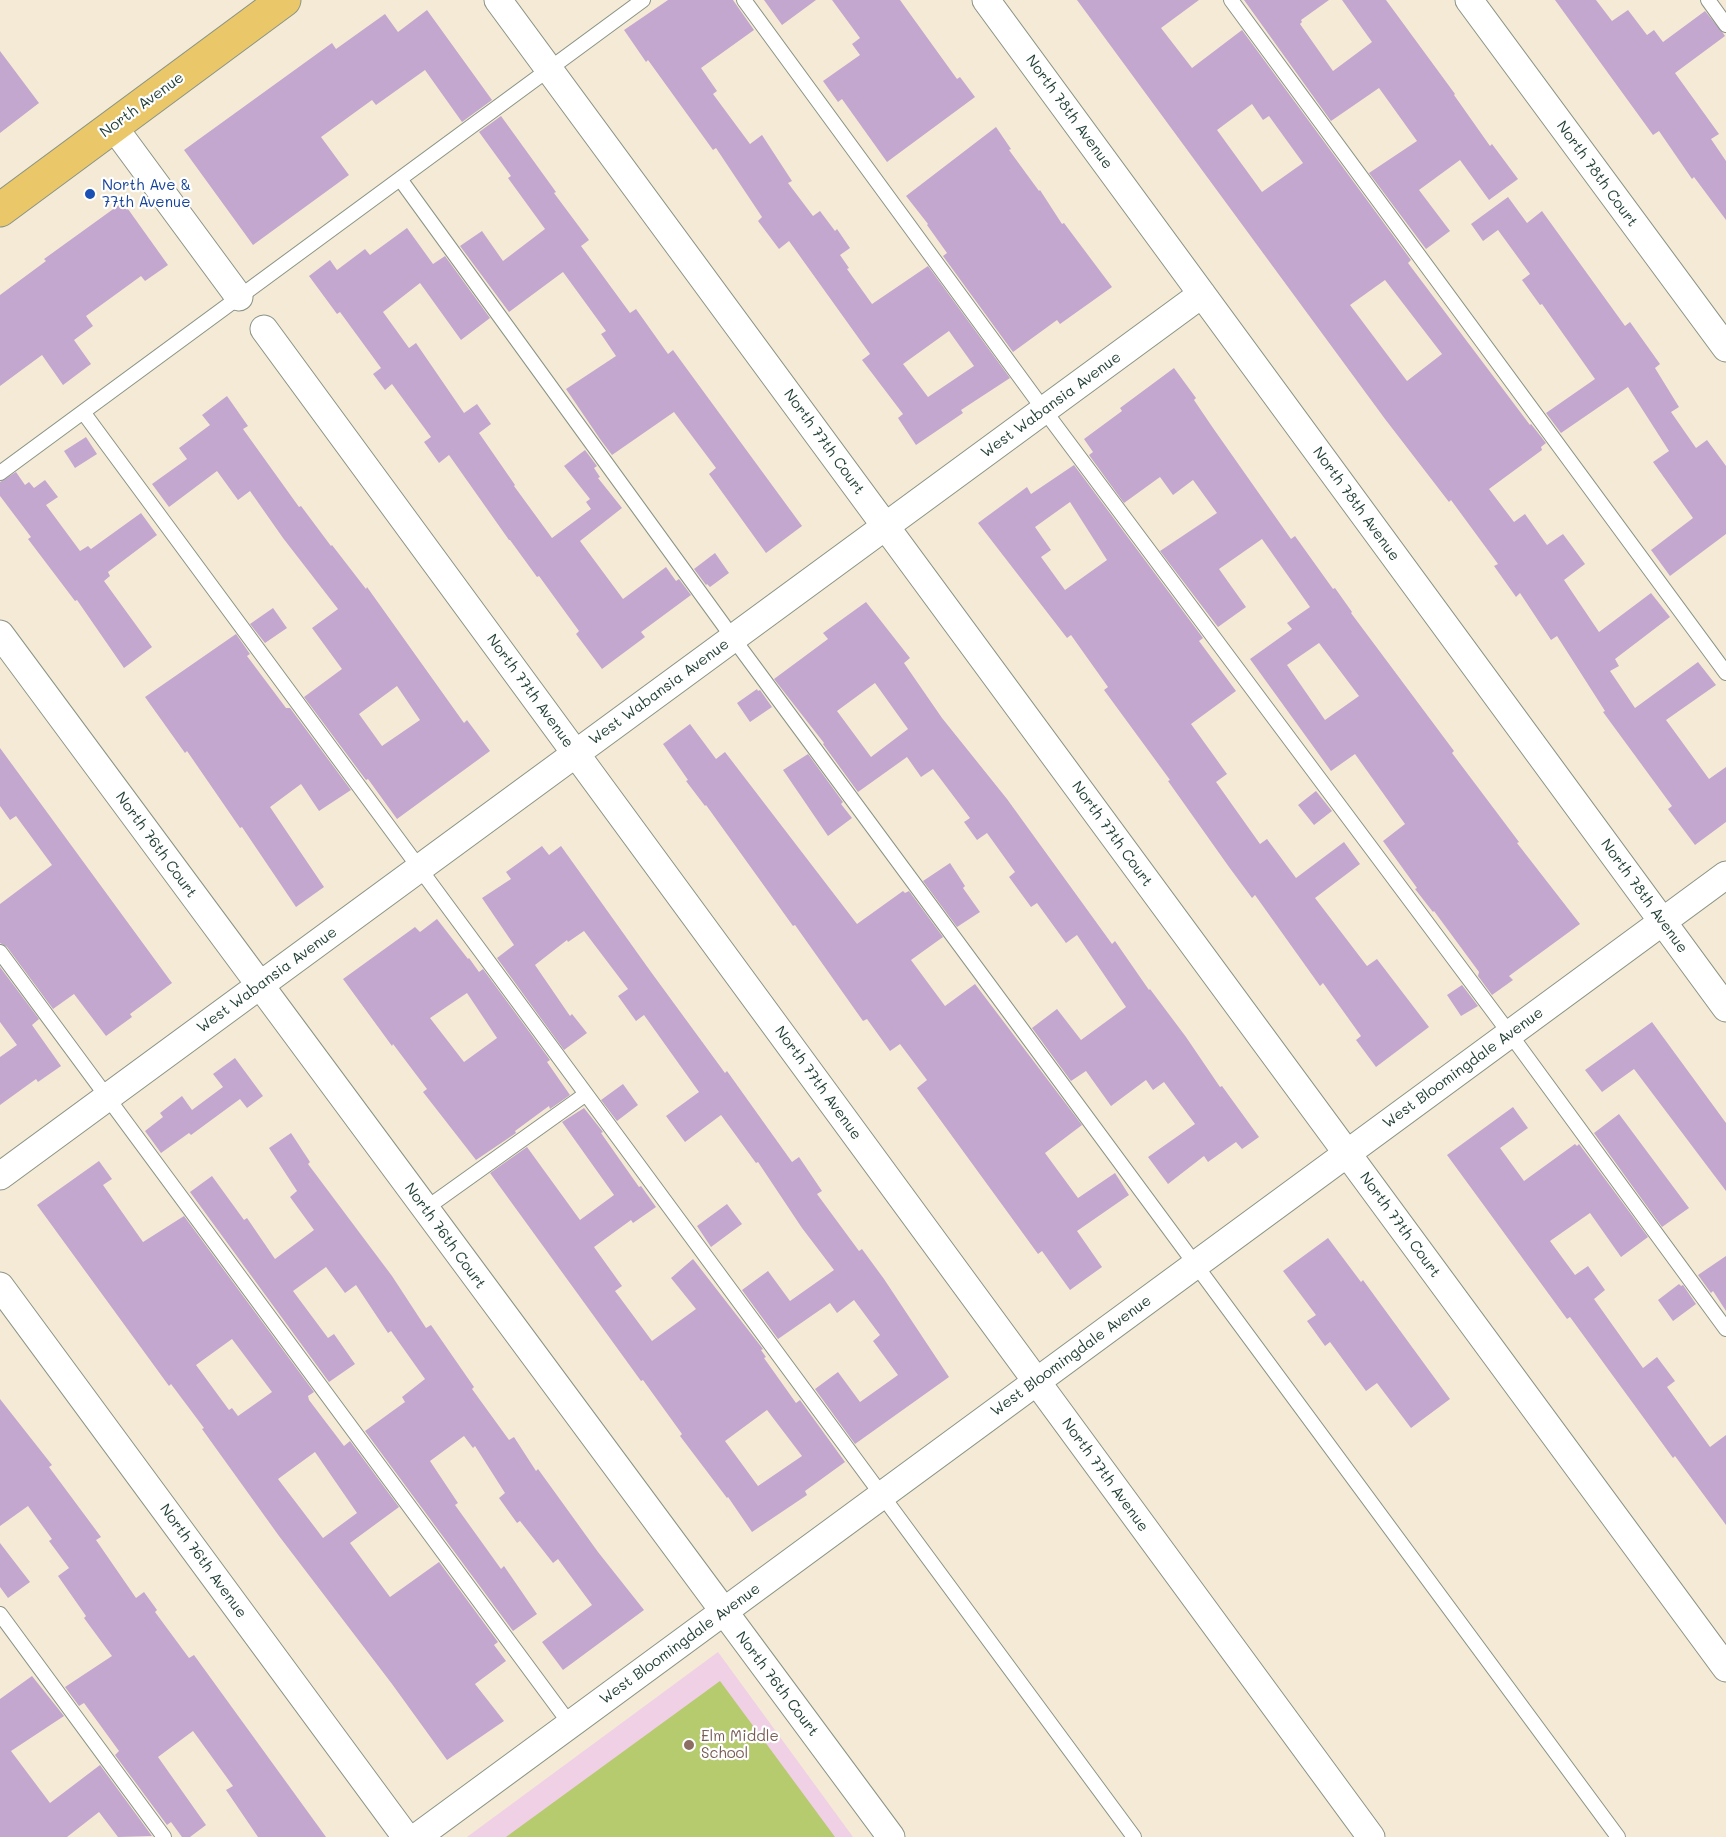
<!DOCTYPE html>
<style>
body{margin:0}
canvas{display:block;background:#f4ead6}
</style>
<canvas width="1726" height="1837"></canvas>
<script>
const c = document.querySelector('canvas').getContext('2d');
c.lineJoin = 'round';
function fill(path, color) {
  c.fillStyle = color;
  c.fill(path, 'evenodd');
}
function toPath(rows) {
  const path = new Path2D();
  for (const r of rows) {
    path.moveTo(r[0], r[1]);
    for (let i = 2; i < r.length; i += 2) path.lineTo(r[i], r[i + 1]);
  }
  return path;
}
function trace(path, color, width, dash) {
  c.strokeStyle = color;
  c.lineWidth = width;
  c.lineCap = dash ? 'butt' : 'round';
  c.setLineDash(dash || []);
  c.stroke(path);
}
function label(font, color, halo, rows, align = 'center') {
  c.font = font + ' Mali,sans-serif';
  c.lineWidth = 4.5;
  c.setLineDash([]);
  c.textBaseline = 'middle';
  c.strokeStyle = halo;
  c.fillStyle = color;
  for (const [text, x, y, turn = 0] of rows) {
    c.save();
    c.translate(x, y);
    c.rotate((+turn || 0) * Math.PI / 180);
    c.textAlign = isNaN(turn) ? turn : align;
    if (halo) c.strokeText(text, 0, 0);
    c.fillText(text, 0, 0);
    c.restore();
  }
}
fill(toPath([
 [718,1652,853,1837,467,1837]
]), '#f0d0e5');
fill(toPath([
 [720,1681,835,1837,506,1837]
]), '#b6ca6e');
fill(toPath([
 [668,0,733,0,754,30,701,68,717,91,713,94,750,144,762,135,792,181,788,183,813,216,820,211,835,231,837,229,850,248,840,255,849,268,847,269,872,304,928,266,1010,378,961,410,963,413,916,445,898,418,903,414,862,360,870,354,789,241,779,249,758,221,762,217,716,148,713,150,648,60,646,62,624,30],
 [949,331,974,366,928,397,903,364],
 [764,0,816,0,782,25],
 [832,0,900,0,957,79,960,77,975,97,887,162,842,99,838,102,823,81,860,55,852,44,860,38],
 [1077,0,1199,0,1161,28,1192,68,1242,30,1411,260,1408,263,1530,425,1531,424,1546,443,1541,447,1542,450,1489,489,1514,522,1525,514,1547,545,1563,534,1585,564,1564,580,1599,632,1651,593,1670,617,1615,659,1619,666,1610,671,1635,708,1698,662,1716,685,1666,720,1709,779,1726,767,1726,822,1695,845,1668,809,1672,806,1603,712,1605,711,1557,636,1551,640,1520,593,1516,597,1494,566,1498,564,1451,500,1449,502,1385,419],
 [1252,104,1263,120,1269,116,1303,163,1262,192,1217,130],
 [1385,280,1442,354,1407,381,1350,305],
 [1244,0,1329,0,1301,20,1302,22,1300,24,1333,71,1372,42,1342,0,1386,0,1455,94,1454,95,1490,146,1492,144,1518,179,1489,200,1460,160,1419,190,1450,231,1426,249,1369,173,1417,141,1379,88,1331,121],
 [1555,0,1596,0,1612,21,1628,10,1647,35,1654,30,1663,42,1705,11,1723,33,1725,36,1675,73,1719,134,1711,139,1726,161,1726,220,1694,177,1692,179,1659,131,1653,135],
 [427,10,492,100,462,122,425,70,376,105,372,100,321,137,349,175,253,245,184,150,332,43,336,49,385,14,398,32],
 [0,51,39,103,0,133],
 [501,116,556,192,554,193,589,240,581,246,630,313,636,309,668,354,673,350,802,526,766,553,709,474,716,468,674,412,612,455,600,439,566,389,616,356,601,334,606,331,563,272,509,312,460,246,482,231,503,261,545,229,508,178,511,176,479,132],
 [996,127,1011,149,1009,150,1039,191,1040,190,1062,224,1064,223,1112,287,1060,324,1057,320,1013,352,943,256,947,253,927,225,928,224,906,196],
 [1508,197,1527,223,1542,211,1625,326,1630,322,1660,364,1655,368,1679,407,1671,412,1696,448,1707,440,1726,466,1726,534,1670,576,1651,550,1693,518,1653,462,1669,451,1628,387,1561,433,1546,413,1595,379,1542,304,1540,305,1522,280,1530,274,1498,230,1483,241,1471,224],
 [123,202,168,265,145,281,141,276,86,316,93,326,74,340,91,364,63,385,42,355,0,386,0,295,46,261,44,259],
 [407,228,433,264,445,256,490,318,461,340,420,283,383,312,409,348,416,343,464,413,477,404,491,424,479,433,515,485,514,486,552,538,591,509,586,502,590,499,564,466,585,450,597,466,594,468,600,477,598,478,622,508,580,541,623,599,666,567,676,581,679,579,691,595,641,632,645,637,602,669,576,634,579,631,539,576,537,577,510,540,509,540,449,455,439,463,424,442,431,437,392,384,385,390,373,374,381,368,340,312,337,314,309,276,330,260,337,270,365,249,370,255],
 [1174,368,1196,398,1194,400,1213,428,1291,539,1295,536,1333,589,1335,588,1352,612,1351,613,1454,751,1452,753,1519,842,1517,843,1580,924,1509,976,1513,980,1492,995,1478,976,1479,972,1434,911,1433,912,1415,889,1417,888,1383,841,1405,824,1355,754,1331,771,1250,659,1292,629,1287,623,1310,607,1262,539,1219,569,1246,607,1218,627,1160,551,1217,513,1193,480,1173,495,1160,477,1124,503,1089,455,1093,452,1084,439,1122,411,1120,408],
 [1319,643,1359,696,1325,720,1287,665],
 [227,396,248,426,243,429,299,507,301,506,331,546,332,545,366,589,367,587,464,723,467,720,490,751,397,819,368,779,366,780,304,697,342,669,312,628,338,609,283,538,250,491,238,500,217,471,169,507,152,484,187,459,179,448,210,425,202,415],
 [397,686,420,720,382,746,359,714],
 [86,437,97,454,75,468,64,451],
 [1074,465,1203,638,1199,641,1236,691,1191,724,1227,774,1216,782,1260,844,1267,839,1296,878,1344,842,1360,864,1315,898,1367,966,1377,959,1429,1027,1376,1067,1356,1040,1361,1036,1323,983,1320,986,1255,895,1252,898,1229,867,1168,781,1170,780,1104,690,1108,687,1071,635,1067,638,978,523,1027,487,1031,494],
 [1070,502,1107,560,1065,590,1041,557,1051,550,1035,527],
 [16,472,25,485,29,482,34,488,45,480,58,497,46,505,80,551,88,546,91,549,141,513,157,535,108,572,110,576,104,581,152,647,124,668,77,600,75,601,28,539,31,537,0,496,0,482],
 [715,553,729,573,710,587,707,584,706,585,694,569],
 [866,602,910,658,904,663,942,718,1007,799,1112,944,1115,941,1149,990,1150,989,1186,1037,1220,1087,1222,1086,1259,1137,1242,1149,1236,1142,1208,1162,1204,1156,1168,1184,1148,1157,1195,1124,1164,1082,1153,1090,1146,1080,1111,1106,1086,1071,1071,1081,1032,1028,1057,1009,1081,1040,1126,1007,1077,935,1066,943,1037,903,1031,907,1009,877,1015,872,987,833,977,840,964,822,970,818,933,769,921,777,907,757,858,792,823,744,824,743,774,679,828,639,823,633],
 [875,683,908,729,871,757,837,711],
 [273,608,287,628,265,643,250,624],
 [236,634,250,654,247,656,286,708,290,708,351,790,319,811,301,784,270,807,324,887,296,907,242,827,240,828,187,751,185,753,145,697],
 [757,689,758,691,760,690,772,707,750,722,737,703],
 [690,724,716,759,725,752,857,924,903,891,905,893,909,891,943,937,911,960,945,1006,975,984,1082,1125,1045,1153,1078,1198,1115,1173,1129,1195,1077,1231,1102,1267,1070,1290,1042,1251,1038,1254,917,1088,927,1080,900,1044,890,1051,867,1019,863,1021,795,925,793,926,706,805,705,806,686,781,688,780,663,744],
 [0,748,172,983,130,1014,132,1017,106,1036,74,994,53,1009,7,947,0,943,0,904,52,865,16,816,10,820,0,806],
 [808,754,843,802,841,804,852,818,828,836,783,770],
 [1316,791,1332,811,1314,825,1298,805],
 [542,846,549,855,561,846,651,972,725,1073,727,1071,792,1162,799,1157,822,1191,817,1194,859,1251,862,1249,884,1279,949,1377,855,1444,815,1389,838,1372,860,1402,898,1375,873,1341,880,1335,854,1300,837,1313,830,1303,778,1339,742,1290,768,1271,790,1301,834,1270,802,1228,758,1162,756,1163,721,1115,685,1142,666,1116,699,1092,644,1015,636,1021,618,996,628,989,584,931,568,942,567,940,535,965,570,1016,572,1014,587,1033,564,1050,497,958,514,945,482,898,511,879,506,872],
 [950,863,965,886,963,888,980,912,957,927,923,881],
 [437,919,468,959,469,958,479,972,483,969,550,1060,547,1062,570,1095,550,1109,549,1106,515,1131,516,1133,476,1160,423,1092,427,1089,393,1044,392,1046,343,979,415,927,420,932],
 [467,993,497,1038,464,1062,430,1018],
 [0,967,39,1019,32,1025,61,1066,38,1082,36,1079,0,1105,0,1057,17,1045,0,1022],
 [1462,985,1478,1006,1461,1016,1447,995],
 [1652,1022,1726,1123,1726,1191,1634,1069,1602,1092,1585,1070],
 [235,1058,263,1096,247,1108,240,1099,191,1135,189,1133,161,1153,145,1131,163,1117,160,1113,182,1096,192,1110,223,1087,213,1074],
 [623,1084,638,1105,617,1121,601,1100],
 [1513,1107,1528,1128,1500,1148,1524,1181,1575,1144,1577,1146,1579,1144,1648,1237,1621,1257,1590,1213,1550,1241,1575,1275,1588,1266,1605,1290,1594,1299,1643,1368,1657,1357,1675,1381,1667,1387,1710,1447,1726,1435,1726,1525,1675,1456,1673,1458,1570,1317,1567,1319,1447,1155],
 [584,1108,603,1132,601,1133,639,1187,641,1186,656,1207,633,1223,631,1220,594,1247,622,1286,615,1291,652,1341,696,1309,671,1278,693,1259,763,1349,761,1350,766,1357,764,1358,796,1403,800,1400,845,1462,805,1491,807,1495,752,1532,728,1497,727,1498,680,1436,682,1434,643,1380,641,1381,490,1173,527,1147,580,1220,614,1195,562,1122],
 [767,1410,802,1456,758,1486,725,1441],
 [1619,1114,1689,1208,1662,1227,1594,1133],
 [291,1133,310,1162,308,1164,392,1276,426,1328,431,1325,474,1387,472,1389,509,1440,514,1437,536,1471,538,1469,598,1552,644,1610,563,1670,542,1642,592,1605,558,1559,553,1563,520,1521,517,1523,499,1498,505,1493,475,1446,473,1448,464,1436,430,1461,458,1503,455,1505,501,1569,504,1566,537,1614,513,1631,365,1431,405,1402,402,1397,425,1379,391,1331,388,1333,356,1285,345,1293,326,1267,293,1291,328,1338,334,1334,355,1364,329,1382,190,1192,212,1176,244,1220,247,1218,275,1259,314,1230,290,1197,297,1191,269,1148],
 [99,1161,112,1179,103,1185,143,1242,184,1216,314,1392,308,1396,309,1400,344,1446,350,1441,399,1507,350,1543,390,1597,439,1562,498,1642,494,1645,506,1661,475,1684,504,1721,447,1760,392,1684,279,1536,202,1429,204,1428,171,1384,169,1386,37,1205],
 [232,1339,272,1392,238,1416,232,1408,229,1410,196,1365],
 [315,1452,357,1513,323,1538,278,1479],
 [727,1204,742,1224,711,1247,697,1226],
 [1328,1238,1361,1282,1363,1280,1450,1399,1411,1428,1377,1383,1366,1391,1330,1342,1325,1346,1307,1321,1316,1315,1283,1271],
 [1726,1256,1726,1311,1713,1291,1711,1293,1698,1275],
 [1679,1284,1681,1286,1683,1285,1696,1304,1673,1321,1658,1300],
 [0,1399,52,1465,49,1467,101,1537,96,1540,136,1598,144,1592,157,1610,155,1612,189,1658,194,1655,326,1837,258,1837,226,1790,233,1786,193,1731,158,1757,206,1825,190,1837,182,1837,171,1822,167,1825,115,1755,119,1751,84,1703,79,1706,65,1687,112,1656,84,1618,86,1616,58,1576,69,1568,49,1541,52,1539,28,1506,0,1526],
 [0,1543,30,1582,8,1598,0,1587],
 [32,1676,64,1716,11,1751,50,1803,100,1765,152,1836,118,1837,99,1812,67,1837,0,1837,0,1699]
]), '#c4a7cf');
const service = toPath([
 [744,0,1044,410,1510,1034,1726,1329],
 [1231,0,1726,673],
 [1708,0,1726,25],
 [400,179,733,638,1618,1837],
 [83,412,1134,1837],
 [0,473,643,0],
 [0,952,570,1724],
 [425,1209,586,1094],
 [0,1614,164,1837]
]);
const minor = toPath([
 [498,0,1726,1668],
 [986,0,1726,1008],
 [1469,0,1726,348],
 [113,126,239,297],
 [264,329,1371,1837],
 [0,634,891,1837],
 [0,1176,1202,294],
 [0,1286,406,1837],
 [417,1837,1726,875]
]);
const primary = toPath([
 [0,210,284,0]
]);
trace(service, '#8a9485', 16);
trace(minor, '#8a9485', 29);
trace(primary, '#8a9485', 35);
trace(service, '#fff', 14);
trace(minor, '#fff', 27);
trace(primary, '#eac769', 33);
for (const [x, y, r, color] of [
 [90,194,6,"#1a4fb4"],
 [689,1745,6,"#8d6e63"]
]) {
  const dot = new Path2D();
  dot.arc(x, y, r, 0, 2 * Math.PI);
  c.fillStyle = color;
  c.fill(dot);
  trace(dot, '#fff', 2);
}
label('15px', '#1f3d34', '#fff', [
 ["North Avenue",142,105,-36],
 ["North 78th Avenue",1069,112,54],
 ["North 78th Court",1597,174,54],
 ["West Wabansia Avenue",1051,405,-36],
 ["North 77th Court",824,442,54],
 ["North 78th Avenue",1356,504,54],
 ["North 77th Avenue",530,691,54],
 ["West Wabansia Avenue",659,692,-36],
 ["North 77th Court",1112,834,54],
 ["North 76th Court",156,845,54],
 ["North 78th Avenue",1644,896,54],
 ["West Wabansia Avenue",267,980,-36],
 ["West Bloomingdale Avenue",1463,1068,-36],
 ["North 77th Avenue",818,1083,54],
 ["North 77th Court",1400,1225,54],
 ["North 76th Court",445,1236,54],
 ["West Bloomingdale Avenue",1071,1356,-36],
 ["North 77th Avenue",1105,1475,54],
 ["North 76th Avenue",203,1561,54],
 ["West Bloomingdale Avenue",680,1644,-36],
 ["North 76th Court",777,1684,53]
]);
label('15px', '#164399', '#fff', [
 ["North Ave &",102,185],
 ["77th Avenue",102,202]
], 'left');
label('15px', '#785e54', '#fff', [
 ["Elm Middle",701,1736],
 ["School",701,1753]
], 'left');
</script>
